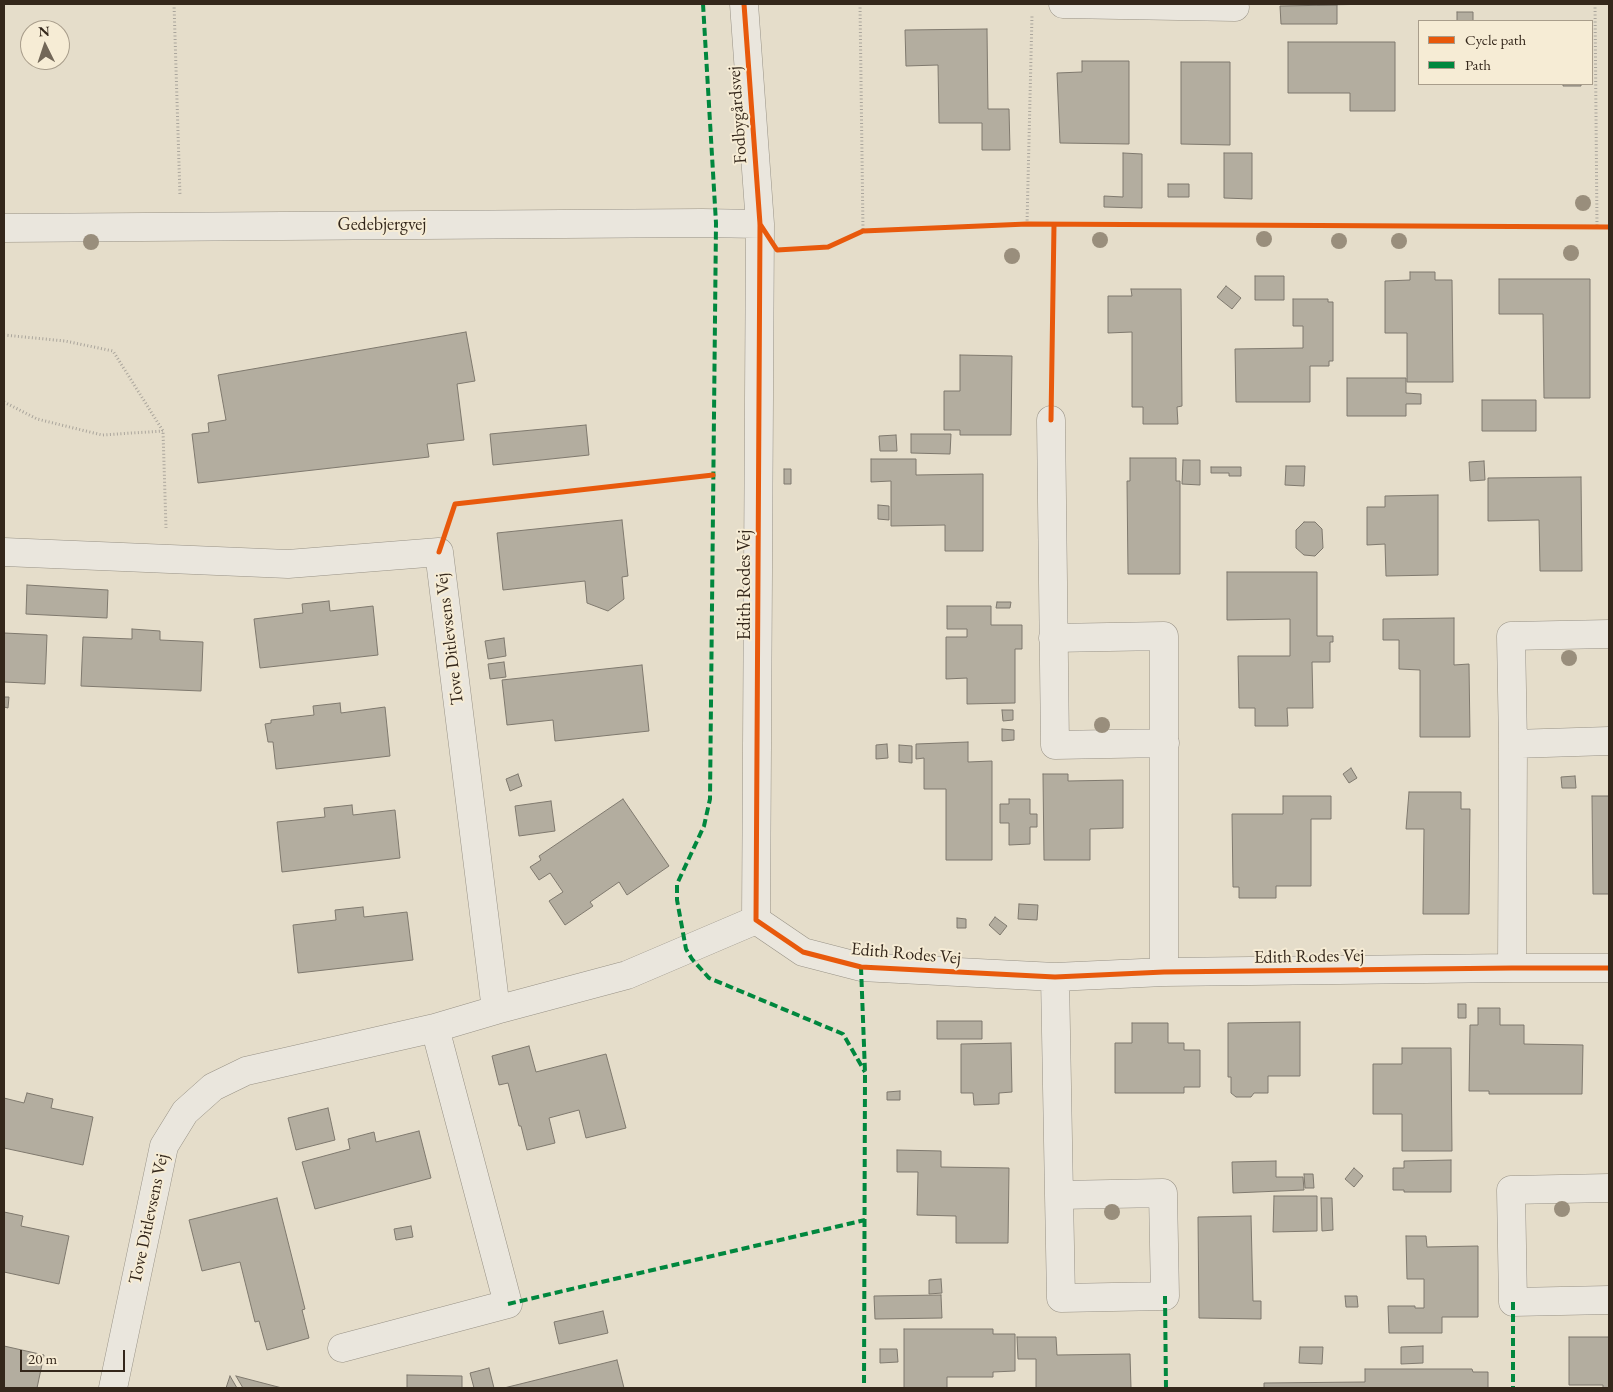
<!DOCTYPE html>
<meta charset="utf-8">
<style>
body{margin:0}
#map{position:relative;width:1613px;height:1392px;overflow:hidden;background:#e5ddca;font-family:"EB Garamond",serif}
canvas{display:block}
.frame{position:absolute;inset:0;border:5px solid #34271b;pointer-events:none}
.legend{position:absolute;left:1418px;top:20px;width:175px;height:65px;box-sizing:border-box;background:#f6ecd5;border:1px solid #a89d8b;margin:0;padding:6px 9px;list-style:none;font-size:15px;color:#34271b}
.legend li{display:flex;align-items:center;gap:10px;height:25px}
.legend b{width:25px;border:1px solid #a89d8b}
.north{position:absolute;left:20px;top:20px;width:50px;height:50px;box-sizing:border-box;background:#f6ecd5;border:1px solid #a89d8b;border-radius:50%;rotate:356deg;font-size:14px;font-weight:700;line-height:20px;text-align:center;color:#34271b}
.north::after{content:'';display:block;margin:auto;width:18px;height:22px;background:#726758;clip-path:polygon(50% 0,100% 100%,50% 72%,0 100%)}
.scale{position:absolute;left:20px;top:1350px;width:105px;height:22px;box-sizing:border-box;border:2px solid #34271b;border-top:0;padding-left:6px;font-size:15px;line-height:18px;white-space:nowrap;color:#34271b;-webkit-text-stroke:4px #f6ecd5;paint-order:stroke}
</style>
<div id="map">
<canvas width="1613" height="1392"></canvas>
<div class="frame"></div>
<ul class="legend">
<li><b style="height:6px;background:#e8590c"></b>Cycle path</li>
<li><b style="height:6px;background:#00873e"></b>Path</li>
</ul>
<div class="north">N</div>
<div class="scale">20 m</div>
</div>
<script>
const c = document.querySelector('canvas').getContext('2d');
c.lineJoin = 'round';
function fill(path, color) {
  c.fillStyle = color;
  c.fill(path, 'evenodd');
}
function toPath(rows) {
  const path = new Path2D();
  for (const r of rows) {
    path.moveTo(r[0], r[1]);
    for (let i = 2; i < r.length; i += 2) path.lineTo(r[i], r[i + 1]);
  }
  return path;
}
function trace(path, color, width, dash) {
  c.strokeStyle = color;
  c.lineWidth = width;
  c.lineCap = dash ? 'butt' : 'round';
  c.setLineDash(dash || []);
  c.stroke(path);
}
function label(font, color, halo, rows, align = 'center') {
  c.font = font + ' "EB Garamond",serif';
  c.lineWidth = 4;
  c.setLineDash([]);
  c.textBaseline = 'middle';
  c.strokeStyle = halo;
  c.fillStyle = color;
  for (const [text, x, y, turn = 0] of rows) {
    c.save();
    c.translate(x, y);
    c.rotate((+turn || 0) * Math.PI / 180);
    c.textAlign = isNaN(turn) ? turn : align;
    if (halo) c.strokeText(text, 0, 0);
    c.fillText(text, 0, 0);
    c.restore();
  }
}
const building = toPath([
 [1317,4,1385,4,1317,5,1317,4],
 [1337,5,1337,24,1281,24,1280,6,1337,5],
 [1457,12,1473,12,1473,21,1457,21,1457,12],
 [987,29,988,109,1009,109,1010,150,982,150,982,123,939,123,938,65,906,66,905,30,987,29],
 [1288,42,1395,42,1395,111,1350,111,1350,93,1288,93,1288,42],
 [1082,61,1129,61,1129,144,1060,143,1057,73,1082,72,1082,61],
 [1181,62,1230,62,1230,145,1181,144,1181,62],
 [1563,84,1581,84,1581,86,1563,86,1563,84],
 [1123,153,1142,154,1142,208,1104,207,1104,196,1123,197,1123,153],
 [1224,153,1252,153,1252,199,1224,198,1224,153],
 [1168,184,1189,184,1189,197,1168,197,1168,184],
 [1410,272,1435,272,1435,280,1452,280,1453,382,1407,382,1407,333,1385,333,1385,281,1410,280,1410,272],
 [1255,276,1284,276,1284,300,1255,300,1255,276],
 [1499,279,1590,279,1590,398,1544,398,1543,314,1499,314,1499,279],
 [1226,286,1241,298,1232,309,1217,297,1226,286],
 [1131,289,1181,289,1182,406,1177,407,1178,424,1143,424,1143,407,1132,407,1132,332,1108,333,1108,296,1132,296,1131,289],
 [1293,299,1328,299,1328,302,1333,302,1333,361,1329,361,1329,366,1310,366,1310,402,1236,402,1235,349,1303,348,1303,326,1293,326,1293,299],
 [466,332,475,381,457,384,464,440,427,444,429,457,198,483,192,434,209,432,208,423,226,420,218,375,466,332],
 [960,355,1012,356,1011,435,960,435,960,430,944,430,944,391,960,391,960,355],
 [1347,378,1406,378,1406,393,1421,394,1421,404,1406,404,1406,416,1347,416,1347,378],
 [1482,400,1536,400,1536,431,1482,431,1482,400],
 [586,425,589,455,493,465,490,434,586,425],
 [911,434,951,434,950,454,911,453,911,434],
 [896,435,897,451,880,451,879,436,896,435],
 [1130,458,1176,458,1176,481,1180,481,1180,574,1128,574,1127,481,1130,481,1130,458],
 [871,459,916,459,916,475,983,474,983,551,945,551,945,525,891,526,891,481,871,482,871,459],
 [1183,460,1200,460,1200,485,1182,484,1183,460],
 [1484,461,1485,480,1470,481,1469,462,1484,461],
 [1286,466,1305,466,1304,486,1285,485,1286,466],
 [1211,467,1241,467,1241,476,1229,476,1229,473,1211,473,1211,467],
 [784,469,791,469,791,484,784,484,784,469],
 [1581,477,1582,571,1540,571,1539,520,1488,521,1488,478,1581,477],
 [1438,495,1438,575,1386,576,1385,544,1367,545,1367,507,1385,507,1385,496,1438,495],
 [878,505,889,506,889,520,878,519,878,505],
 [622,520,628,576,622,577,624,599,608,611,587,603,585,581,503,590,497,533,622,520],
 [1304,522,1315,522,1322,529,1323,548,1315,556,1304,555,1296,548,1296,530,1304,522],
 [1227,572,1317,572,1317,636,1333,636,1333,642,1330,642,1330,662,1312,662,1313,708,1287,708,1288,726,1255,726,1255,708,1239,708,1238,656,1290,656,1290,619,1227,620,1227,572],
 [27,585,108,590,107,618,26,614,27,585],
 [329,601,330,611,373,606,378,655,260,668,254,619,303,613,302,604,329,601],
 [997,602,1011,602,1010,608,996,608,997,602],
 [947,606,991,606,991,625,1022,625,1022,649,1015,649,1015,703,967,704,967,678,946,679,946,637,967,637,967,629,947,629,947,606],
 [1454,618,1454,665,1469,664,1470,737,1420,737,1420,670,1399,669,1399,640,1383,640,1383,619,1454,618],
 [4,624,4,633,47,635,45,684,4,682,4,624],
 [132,629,160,631,160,640,203,642,201,691,81,686,83,637,132,639,132,629],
 [504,638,506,656,488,659,485,641,504,638],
 [504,662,506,677,490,679,488,664,504,662],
 [642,665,649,731,555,741,553,720,507,725,502,680,642,665],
 [4,697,9,697,8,708,4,707,4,697],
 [340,703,341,713,385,707,390,756,276,769,273,742,268,742,265,724,271,723,271,720,314,715,313,706,340,703],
 [1002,710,1013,710,1013,720,1003,721,1002,710],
 [1002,729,1014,730,1014,740,1002,741,1002,729],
 [968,742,968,762,992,761,992,860,946,860,946,789,924,789,924,758,916,759,916,744,968,742],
 [887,744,888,758,876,759,876,745,887,744],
 [899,745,912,746,912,763,899,762,899,745],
 [1351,768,1357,778,1349,783,1343,774,1351,768],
 [518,774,522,786,510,791,506,779,518,774],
 [1043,774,1068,774,1068,781,1123,780,1123,828,1090,829,1090,860,1044,860,1043,774],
 [1575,776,1576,788,1562,788,1561,777,1575,776],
 [1409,792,1461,792,1461,809,1470,809,1469,914,1423,914,1424,829,1406,829,1409,792],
 [1283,796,1331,796,1331,819,1311,819,1311,886,1276,886,1276,898,1239,898,1239,887,1233,887,1232,814,1283,814,1283,796],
 [1592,796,1609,796,1609,894,1593,894,1592,796],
 [623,799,669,866,627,895,619,882,590,902,593,906,565,925,549,901,563,892,550,873,539,880,530,867,541,860,539,856,623,799],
 [1009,799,1030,799,1030,814,1037,814,1037,827,1030,827,1030,844,1009,845,1009,823,1000,823,1000,804,1009,804,1009,799],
 [551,801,555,831,519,836,515,806,551,801],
 [352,805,353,815,395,810,400,858,282,872,277,822,325,817,324,808,352,805],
 [1019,904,1038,905,1037,920,1018,919,1019,904],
 [363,907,364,917,407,912,413,960,298,973,293,925,336,920,335,910,363,907],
 [995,917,1007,926,1000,935,989,925,995,917],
 [957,918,966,919,966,928,957,928,957,918],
 [1458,1004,1466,1004,1466,1018,1458,1018,1458,1004],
 [1478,1008,1500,1008,1500,1025,1524,1025,1524,1044,1583,1045,1582,1094,1489,1094,1489,1091,1469,1091,1470,1025,1478,1025,1478,1008],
 [937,1021,982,1021,982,1039,937,1039,937,1021],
 [1300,1022,1300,1076,1268,1076,1268,1093,1254,1093,1251,1097,1236,1097,1231,1093,1231,1077,1228,1077,1228,1023,1300,1022],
 [1132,1023,1168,1023,1168,1043,1184,1043,1184,1050,1200,1050,1200,1087,1184,1087,1184,1093,1115,1093,1115,1043,1132,1043,1132,1023],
 [1011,1043,1012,1092,999,1093,999,1104,974,1105,973,1093,961,1093,961,1044,1011,1043],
 [529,1046,536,1072,606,1054,626,1128,586,1138,579,1110,549,1118,555,1143,527,1150,521,1126,519,1126,508,1083,499,1085,492,1056,529,1046],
 [1402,1048,1451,1048,1452,1151,1402,1151,1402,1114,1373,1114,1373,1064,1402,1064,1402,1048],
 [900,1091,900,1100,887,1100,887,1092,900,1091],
 [27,1093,53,1099,51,1108,93,1117,83,1165,4,1148,4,1098,24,1103,27,1093],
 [328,1108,335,1140,296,1150,288,1118,328,1108],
 [419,1131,431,1178,315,1209,302,1162,350,1149,348,1139,374,1132,376,1142,419,1131],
 [897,1150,941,1151,941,1167,1009,1168,1008,1243,956,1243,956,1216,917,1215,918,1172,897,1172,897,1150],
 [1451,1160,1451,1192,1404,1192,1404,1190,1393,1190,1393,1168,1404,1168,1404,1161,1451,1160],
 [1276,1161,1276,1177,1303,1177,1304,1190,1233,1193,1232,1162,1276,1161],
 [1354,1168,1363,1176,1354,1187,1345,1179,1354,1168],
 [1304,1174,1313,1174,1314,1188,1305,1188,1304,1174],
 [1274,1196,1317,1196,1317,1231,1273,1232,1274,1196],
 [277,1198,305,1309,302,1310,309,1338,267,1350,259,1321,255,1322,240,1262,202,1271,189,1220,277,1198],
 [1321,1198,1332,1198,1333,1230,1322,1231,1321,1198],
 [4,1212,23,1216,21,1226,69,1236,59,1284,4,1272,4,1212],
 [1251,1216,1253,1301,1261,1301,1261,1319,1199,1318,1198,1217,1251,1216],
 [411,1226,413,1237,396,1240,394,1229,411,1226],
 [1406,1236,1426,1236,1427,1247,1478,1246,1478,1317,1442,1317,1442,1333,1389,1333,1388,1306,1415,1306,1415,1308,1424,1308,1424,1279,1407,1279,1406,1236],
 [941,1279,942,1293,929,1294,929,1280,941,1279],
 [941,1295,942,1318,875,1319,874,1296,941,1295],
 [1345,1296,1357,1296,1358,1307,1346,1307,1345,1296],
 [603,1311,608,1333,559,1344,554,1322,603,1311],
 [904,1329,993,1329,993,1334,1015,1334,1015,1371,993,1372,993,1377,947,1377,947,1388,904,1388,904,1329],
 [1017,1337,1056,1337,1057,1355,1130,1354,1131,1388,1036,1388,1036,1359,1018,1359,1017,1337],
 [1569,1337,1609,1337,1609,1388,1603,1388,1603,1385,1569,1385,1569,1337],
 [4,1346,44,1355,37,1388,4,1388,4,1346],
 [1423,1346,1423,1363,1401,1364,1401,1347,1423,1346],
 [1300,1347,1323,1347,1322,1364,1299,1363,1300,1347],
 [880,1349,897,1349,898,1362,880,1363,880,1349],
 [617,1360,624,1388,504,1388,617,1360],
 [489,1368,494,1388,474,1388,470,1373,489,1368],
 [1365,1369,1472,1369,1473,1372,1488,1372,1488,1388,1264,1388,1264,1383,1365,1382,1365,1369],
 [407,1375,462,1376,462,1388,407,1388,407,1375],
 [230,1376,237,1388,226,1388,230,1376],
 [236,1376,282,1388,243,1388,236,1376]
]);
fill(building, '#b3ad9f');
trace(building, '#7f796e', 1);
const minor = toPath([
 [744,4,760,224,756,920,803,952,861,967,1055,977,1164,972,1512,968,1609,968],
 [1063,4,1235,7],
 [4,228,702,223,760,224],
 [1051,420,1055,745,1165,743],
 [4,552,288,564,439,552,496,1010],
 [1053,638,1164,636,1164,972],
 [1513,744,1609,741],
 [1512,968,1513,744,1511,636,1609,634],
 [1055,977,1059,1195,1163,1193,1165,1296,1061,1298,1059,1195],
 [1609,1188,1511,1190,1513,1302,1609,1300],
 [342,1348,508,1304,435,1028],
 [113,1388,164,1146,185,1112,213,1087,246,1071,435,1028,496,1010,627,975,756,920]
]);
trace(minor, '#989286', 29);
trace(toPath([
 [174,4,180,196],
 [860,4,863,231],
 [1595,4,1597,226],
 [1027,224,1032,15],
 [4,335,65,341,113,351,163,431,166,528],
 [4,402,37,419,102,435,163,431]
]), '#aaa59c', 3, [1, 2.5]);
trace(minor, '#eae6dd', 28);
trace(toPath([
 [703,4,716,223,710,799,704,826,677,884,677,900,686,949,692,959,709,978,843,1034,865,1072],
 [861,967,865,1072,864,1388],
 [1165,1296,1166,1388],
 [1513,1302,1513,1388],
 [508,1304,865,1220]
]), '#00873e', 4, [8, 4]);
trace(toPath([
 [744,4,760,224,756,920,803,952,861,967,1055,977,1164,972,1512,968,1609,968],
 [760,224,777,250,828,247,863,231,1027,224,1609,227],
 [1051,420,1054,225],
 [439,552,455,504,713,475]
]), '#e8590c', 5);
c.fillStyle = '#998e7c';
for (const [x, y] of [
 [1583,203],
 [1264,239],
 [1100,240],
 [1339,241],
 [1399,241],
 [91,242],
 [1571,253],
 [1012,256],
 [1569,658],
 [1102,725],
 [1562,1209],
 [1112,1212]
]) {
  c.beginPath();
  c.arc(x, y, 8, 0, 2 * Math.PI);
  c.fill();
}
label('18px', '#34271b', '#f6ecd5', [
 ["Fodbygårdsvej",738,115,-94],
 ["Gedebjergvej",382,225],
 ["Edith Rodes Vej",745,585,-90],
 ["Tove Ditlevsens Vej",450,639,-97],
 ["Edith Rodes Vej",906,954,5],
 ["Edith Rodes Vej",1309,957,-1],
 ["Tove Ditlevsens Vej",149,1219,-78]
]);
</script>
